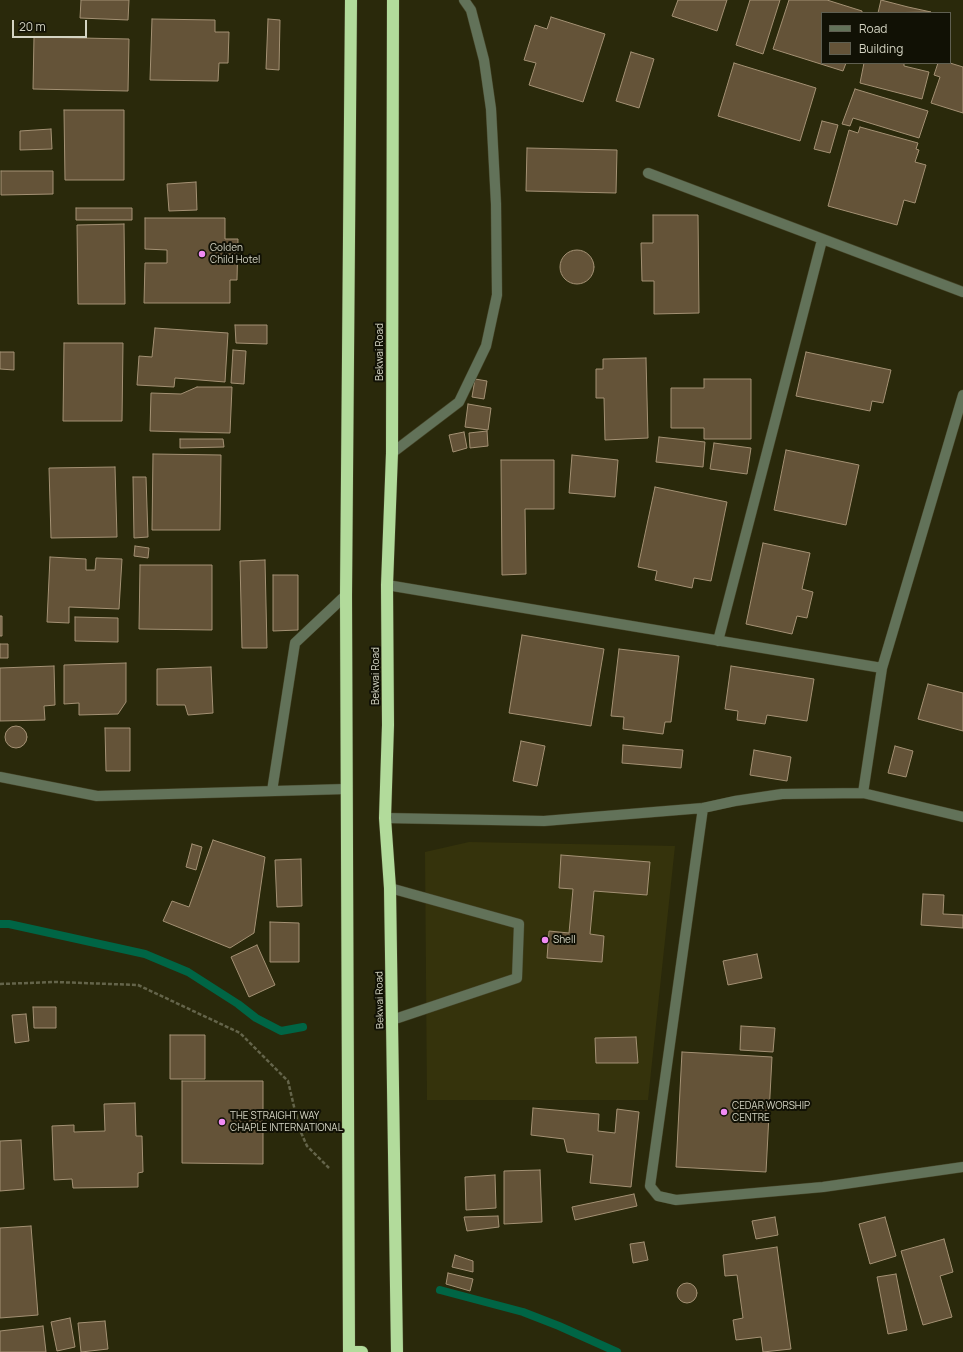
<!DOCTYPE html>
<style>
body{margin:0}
#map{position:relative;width:963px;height:1352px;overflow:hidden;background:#2a290b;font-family:Manrope,sans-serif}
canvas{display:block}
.legend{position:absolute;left:821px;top:12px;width:130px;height:52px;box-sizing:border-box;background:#111105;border:1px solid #5f5f51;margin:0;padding:5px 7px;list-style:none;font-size:12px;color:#d4d4c3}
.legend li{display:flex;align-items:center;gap:8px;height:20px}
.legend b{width:20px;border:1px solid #5f5f51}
.scale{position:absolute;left:12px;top:20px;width:75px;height:18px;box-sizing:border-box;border:2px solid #d4d4c3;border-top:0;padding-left:5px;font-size:12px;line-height:14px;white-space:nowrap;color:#d4d4c3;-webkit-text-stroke:3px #111105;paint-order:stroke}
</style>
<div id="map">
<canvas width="963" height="1352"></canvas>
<ul class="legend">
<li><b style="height:5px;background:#627259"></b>Road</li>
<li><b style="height:11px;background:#645338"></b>Building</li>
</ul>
<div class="scale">20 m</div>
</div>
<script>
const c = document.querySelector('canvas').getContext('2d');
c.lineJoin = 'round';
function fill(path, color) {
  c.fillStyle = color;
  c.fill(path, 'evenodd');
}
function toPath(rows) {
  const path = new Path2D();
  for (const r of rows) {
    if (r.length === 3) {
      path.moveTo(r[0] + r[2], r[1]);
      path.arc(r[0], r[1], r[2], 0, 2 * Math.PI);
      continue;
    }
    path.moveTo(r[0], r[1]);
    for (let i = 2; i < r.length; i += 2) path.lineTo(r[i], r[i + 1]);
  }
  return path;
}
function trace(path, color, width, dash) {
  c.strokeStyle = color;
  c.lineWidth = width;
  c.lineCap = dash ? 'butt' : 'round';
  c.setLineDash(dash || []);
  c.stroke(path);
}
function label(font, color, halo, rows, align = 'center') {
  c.font = font + ' Manrope,sans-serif';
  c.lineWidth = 4;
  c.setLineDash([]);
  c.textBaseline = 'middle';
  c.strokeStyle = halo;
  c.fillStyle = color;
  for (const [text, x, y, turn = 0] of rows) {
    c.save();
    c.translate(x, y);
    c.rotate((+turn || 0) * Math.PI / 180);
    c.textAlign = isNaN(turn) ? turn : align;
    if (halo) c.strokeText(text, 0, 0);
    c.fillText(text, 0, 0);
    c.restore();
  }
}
fill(toPath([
 [469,842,675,846,648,1100,427,1100,425,852]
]), '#35330c');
trace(toPath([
 [0,924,9,924,145,954,188,972,238,1004,256,1018,281,1031,303,1027],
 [440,1290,523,1312,559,1326,617,1352]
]), '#006545', 8);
const building = toPath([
 [81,0,129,0,128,20,80,18,81,0],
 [678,0,727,0,717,31,672,16,678,0],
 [750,0,780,0,763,54,736,45,750,0],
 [789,0,827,0,862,11,862,13,822,13,822,63,846,63,843,71,773,49,789,0],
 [881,0,908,7,931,12,878,13,881,0],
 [551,17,605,34,583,102,529,85,536,63,524,60,535,25,547,29,551,17],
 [152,19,215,20,215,32,229,32,228,63,219,63,218,81,150,80,152,19],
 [268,19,280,20,279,70,266,69,268,19],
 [34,37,129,39,128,91,33,89,34,37],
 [631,52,654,59,639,108,616,101,631,52],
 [734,63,816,88,800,141,718,116,734,63],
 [864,63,904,63,904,66,929,72,922,99,860,83,864,63],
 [938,63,950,63,963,67,963,113,931,103,940,77,934,75,938,63],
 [855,89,928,111,919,138,853,118,850,126,842,124,855,89],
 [64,110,124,110,124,180,65,180,64,110],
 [822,121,838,125,830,153,814,149,822,121],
 [860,127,918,143,916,149,919,150,915,162,926,165,915,203,904,200,897,225,828,206,849,130,858,133,860,127],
 [51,129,52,149,20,150,20,131,51,129],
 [527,148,617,150,616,193,526,191,527,148],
 [1,171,53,171,53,194,1,195,1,171],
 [196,182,197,210,169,211,167,184,196,182],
 [76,208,132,208,132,220,76,220,76,208],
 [653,215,698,215,699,313,654,314,654,281,642,281,641,243,653,243,653,215],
 [145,218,225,218,225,239,238,239,237,280,230,280,230,303,144,303,145,263,167,263,167,250,145,249,145,218],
 [124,224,125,304,78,304,77,225,124,224],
 [577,267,17],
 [235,325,267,325,267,344,236,343,235,325],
 [155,328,228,333,225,382,175,378,174,387,137,385,139,356,152,357,155,328],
 [64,343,123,343,122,421,63,421,64,343],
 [233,350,246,351,244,384,231,383,233,350],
 [0,352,14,352,14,370,0,369,0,352],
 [806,352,891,370,883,403,872,401,870,411,796,396,806,352],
 [646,358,648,438,605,440,604,398,596,398,596,369,603,369,603,359,646,358],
 [475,379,487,381,484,399,472,397,475,379],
 [704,379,751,379,751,439,704,439,704,428,671,428,671,388,704,388,704,379],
 [197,387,232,387,230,433,150,431,151,393,181,394,197,387],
 [468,404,491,408,488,430,465,427,468,404],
 [487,431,488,446,470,448,469,433,487,431],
 [464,432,467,448,453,452,449,435,464,432],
 [659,437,705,442,703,467,656,462,659,437],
 [180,439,223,439,224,447,180,448,180,439],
 [714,443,751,448,747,474,710,469,714,443],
 [786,450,859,465,846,525,774,510,786,450],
 [153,454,221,455,220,530,152,530,153,454],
 [572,455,618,460,615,497,569,493,572,455],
 [501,460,554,460,554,509,525,509,526,574,502,575,501,460],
 [115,467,117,537,51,538,49,468,115,467],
 [133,477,146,477,148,537,134,538,133,477],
 [655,487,727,502,711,581,694,578,692,588,655,580,657,571,638,567,655,487],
 [763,543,810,553,802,589,813,592,807,618,797,616,792,634,746,624,763,543],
 [135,546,149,548,148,558,134,556,135,546],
 [50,557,86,559,86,570,95,570,96,558,122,559,119,609,69,607,69,623,47,622,50,557],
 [265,560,267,648,242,648,240,561,265,560],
 [140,565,212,565,212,630,139,629,140,565],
 [273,575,298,575,298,630,273,631,273,575],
 [0,616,2,616,2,636,0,636,0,616],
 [75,617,118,618,118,642,75,641,75,617],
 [522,635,604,649,591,726,509,713,522,635],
 [0,644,8,644,8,658,0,658,0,644],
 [619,649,679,656,671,722,665,722,663,734,623,729,624,717,611,716,619,649],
 [126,663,126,702,118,714,79,715,79,703,64,704,64,665,126,663],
 [54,666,55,705,44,706,45,720,0,721,0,668,54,666],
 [731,666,814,679,807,721,767,715,765,724,737,720,738,711,725,709,731,666],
 [211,667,213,713,188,715,185,705,157,705,157,669,211,667],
 [928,684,963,693,963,731,918,719,928,684],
 [16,737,11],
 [105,728,130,728,130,771,106,771,105,728],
 [521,741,545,746,537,786,513,781,521,741],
 [623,745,683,750,681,768,622,763,623,745],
 [895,746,913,751,906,777,888,773,895,746],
 [754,750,791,757,787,781,750,775,754,750],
 [213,840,265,857,254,933,230,948,163,921,172,901,189,907,213,840],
 [192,844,202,847,196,870,186,867,192,844],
 [561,855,650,862,647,895,594,891,590,934,604,936,602,962,547,958,549,931,569,933,573,889,559,888,561,855],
 [301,859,302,906,277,907,275,860,301,859],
 [923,894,944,895,943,914,963,915,963,928,921,925,923,894],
 [270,922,299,923,299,962,270,962,270,922],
 [257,945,275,985,249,997,231,957,257,945],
 [757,954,762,978,728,985,723,961,757,954],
 [33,1007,56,1007,56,1028,34,1028,33,1007],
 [26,1014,29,1041,15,1043,12,1015,26,1014],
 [741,1026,775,1028,773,1052,740,1050,741,1026],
 [170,1035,205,1035,205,1079,170,1079,170,1035],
 [636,1037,638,1063,596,1063,595,1038,636,1037],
 [682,1052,772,1057,766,1172,676,1167,682,1052],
 [182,1081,263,1081,263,1164,182,1163,182,1081],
 [135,1103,136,1136,142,1136,143,1172,138,1173,138,1187,73,1188,72,1179,54,1180,52,1126,74,1125,74,1132,105,1131,104,1104,135,1103],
 [533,1108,599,1114,598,1131,615,1133,617,1109,639,1112,631,1187,590,1183,593,1155,567,1152,564,1139,531,1135,533,1108],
 [21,1140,24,1189,0,1191,0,1141,21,1140],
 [540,1170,542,1222,504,1224,504,1171,540,1170],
 [495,1175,496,1208,466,1210,465,1177,495,1175],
 [634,1194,637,1206,575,1220,572,1207,634,1194],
 [498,1216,499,1227,467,1231,464,1217,498,1216],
 [775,1217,778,1235,756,1239,752,1221,775,1217],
 [885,1217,896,1256,870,1264,859,1224,885,1217],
 [31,1226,38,1315,0,1318,0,1228,31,1226],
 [944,1239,953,1272,940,1276,952,1317,923,1325,901,1251,944,1239],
 [644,1242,648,1260,633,1263,630,1244,644,1242],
 [777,1247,791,1349,763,1352,761,1337,736,1340,733,1320,743,1318,737,1275,725,1276,723,1255,777,1247],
 [455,1255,473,1261,473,1272,452,1267,455,1255],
 [448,1273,473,1279,470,1291,446,1284,448,1273],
 [896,1274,907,1330,888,1334,877,1277,896,1274],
 [687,1293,10],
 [70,1318,75,1347,57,1351,51,1322,70,1318],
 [105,1321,108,1349,81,1352,78,1323,105,1321],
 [43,1326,46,1352,0,1352,0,1331,43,1326]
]);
fill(building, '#645338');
trace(building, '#a49174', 1);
const minor = toPath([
 [648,173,963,292],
 [392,453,459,402,486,346,497,295,496,204,491,109,484,60,471,10,464,0],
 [387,585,882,668],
 [718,641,822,240],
 [0,777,97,796,346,789],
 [272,791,295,643,346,595],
 [863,793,882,668,963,395],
 [703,808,650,1186,658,1196,676,1200,823,1187,963,1167],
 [385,818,544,821,703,808,735,801,782,794,863,793,963,817],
 [390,888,519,924,517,978,392,1020]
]);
const highway = toPath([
 [393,0,392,453,387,585,388,725,385,818,390,888,397,1352],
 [349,1352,346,595,351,0],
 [349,1352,362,1352]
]);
trace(minor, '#454428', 11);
trace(highway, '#454428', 13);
trace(toPath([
 [0,984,55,982,138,985,240,1033,288,1081,299,1128,307,1146,329,1168]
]), '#64644a', 2.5, [4, 2]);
trace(minor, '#627259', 10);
trace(highway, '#b2db9b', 12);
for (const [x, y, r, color] of [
 [202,254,4,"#f18bf5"],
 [545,940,4,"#f18bf5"],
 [724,1112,4,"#f18bf5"],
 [222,1122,4,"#f18bf5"]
]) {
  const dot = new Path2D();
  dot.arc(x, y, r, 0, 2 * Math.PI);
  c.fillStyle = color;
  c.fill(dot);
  trace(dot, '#111105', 1.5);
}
label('10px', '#d4d4c3', '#111105', [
 ["Golden",210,248],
 ["Child Hotel",210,260],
 ["Shell",553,940],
 ["CEDAR WORSHIP",732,1106],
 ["CENTRE",732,1118],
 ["THE STRAIGHT WAY",230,1116],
 ["CHAPLE INTERNATIONAL",230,1128]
], 'left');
label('10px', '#d4d4c3', '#111105', [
 ["Bekwai Road",380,352,-90],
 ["Bekwai Road",376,676,-90],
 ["Bekwai Road",380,1000,-91]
]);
</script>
